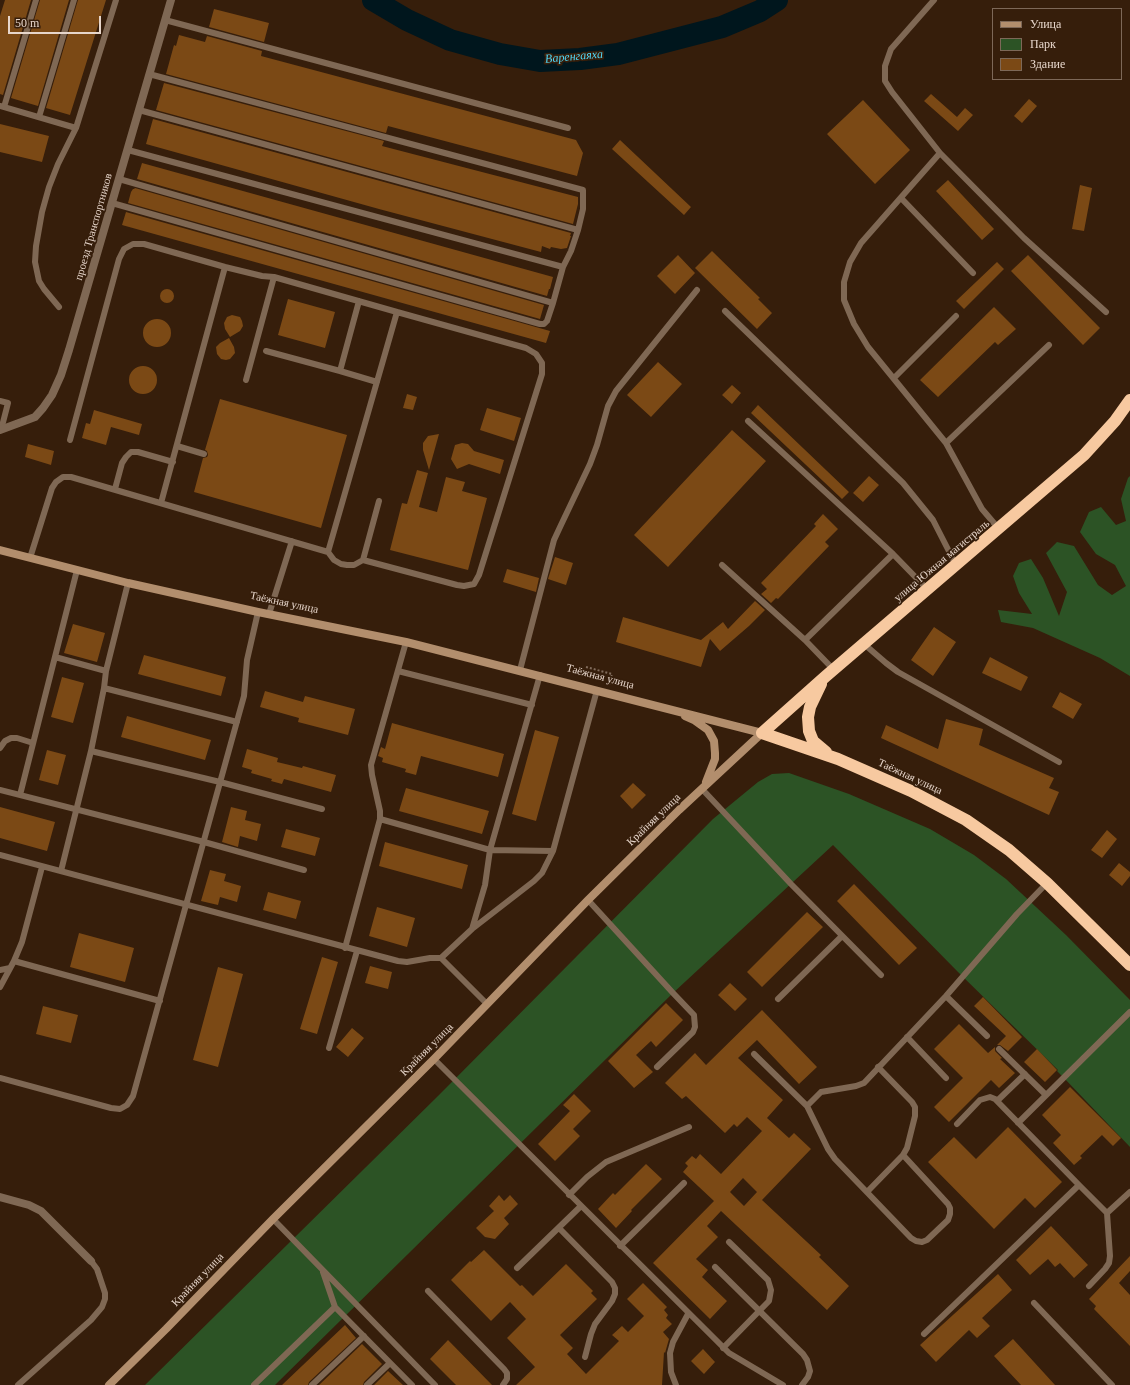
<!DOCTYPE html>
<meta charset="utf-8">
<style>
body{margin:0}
#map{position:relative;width:1130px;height:1385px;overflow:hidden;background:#361e0b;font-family:Georgia,serif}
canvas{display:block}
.legend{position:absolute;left:992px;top:8px;width:130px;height:72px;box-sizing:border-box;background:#361e0b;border:1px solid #7d6858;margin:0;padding:5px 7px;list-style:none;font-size:12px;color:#e7d6cb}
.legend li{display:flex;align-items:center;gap:8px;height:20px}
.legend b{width:20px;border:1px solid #7d6858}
.scale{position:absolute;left:8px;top:16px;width:93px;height:18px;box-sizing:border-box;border:2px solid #e7d6cb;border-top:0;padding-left:5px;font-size:12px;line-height:14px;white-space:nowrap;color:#e7d6cb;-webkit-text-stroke:3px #361e0b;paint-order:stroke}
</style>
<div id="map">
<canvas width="1130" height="1385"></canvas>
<ul class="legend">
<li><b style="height:5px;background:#b28e6d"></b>Улица</li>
<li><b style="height:11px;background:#2c5325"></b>Парк</li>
<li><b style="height:11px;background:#7b4915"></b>Здание</li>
</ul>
<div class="scale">50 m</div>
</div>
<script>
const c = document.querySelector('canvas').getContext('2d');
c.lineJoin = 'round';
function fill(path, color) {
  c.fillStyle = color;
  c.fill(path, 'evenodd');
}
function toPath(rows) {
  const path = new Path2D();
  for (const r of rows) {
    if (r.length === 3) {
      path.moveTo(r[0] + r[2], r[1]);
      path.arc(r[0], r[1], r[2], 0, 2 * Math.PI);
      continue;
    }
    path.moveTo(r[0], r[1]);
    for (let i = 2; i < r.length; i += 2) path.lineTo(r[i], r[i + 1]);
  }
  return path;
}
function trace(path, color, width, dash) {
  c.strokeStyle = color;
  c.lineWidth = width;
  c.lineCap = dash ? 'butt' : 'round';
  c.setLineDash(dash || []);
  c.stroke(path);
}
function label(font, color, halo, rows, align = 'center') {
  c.font = font + ' Georgia,serif';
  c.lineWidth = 3.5;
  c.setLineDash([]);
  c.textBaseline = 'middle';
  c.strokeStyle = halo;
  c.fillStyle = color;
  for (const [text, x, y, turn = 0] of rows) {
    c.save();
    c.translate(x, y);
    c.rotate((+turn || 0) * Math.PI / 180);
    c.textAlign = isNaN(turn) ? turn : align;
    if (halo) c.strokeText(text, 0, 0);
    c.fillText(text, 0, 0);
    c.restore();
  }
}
fill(toPath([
 [1130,476,1130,676,1100,658,1033,628,1001,622,998,610,1032,614,1019,593,1013,576,1019,563,1031,559,1043,578,1059,616,1067,592,1046,553,1057,542,1074,546,1098,585,1112,595,1126,586,1115,565,1096,554,1080,532,1089,512,1101,507,1116,525,1126,521,1121,499,1128,478],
 [789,773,849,794,930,829,974,855,1006,879,1066,935,1130,1000,1130,1147,1064,1078,1057,1071,1058,1070,958,972,833,845,673,993,275,1385,145,1385,439,1095,713,819,758,782,772,774]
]), '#2c5325');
trace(toPath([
 [373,0,407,20,450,40,500,54,540,61,580,59,618,54,722,27,760,11,777,0]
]), '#00161d', 22);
fill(toPath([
 [5,0,31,0,3,95,0,94,0,16],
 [40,0,69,0,38,106,11,98],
 [78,0,106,0,70,115,46,108],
 [214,9,269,23,264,42,209,27],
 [179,35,205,42,207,36,262,51,261,56,576,140,583,153,577,176,388,126,386,133,166,74,174,45,176,46],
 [164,83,384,141,382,146,578,197,578,204,573,224,156,110],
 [931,94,957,117,965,108,973,115,958,131,924,101],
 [1029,99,1037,106,1022,123,1014,116],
 [863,100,910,150,875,184,827,134],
 [153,119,571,233,570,236,571,236,567,248,561,249,551,247,550,249,542,246,541,252,379,209,146,144],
 [0,124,49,136,42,162,0,152],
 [620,140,691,207,684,215,612,149],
 [142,163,553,277,550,289,549,289,547,296,137,179],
 [948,180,994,229,982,240,936,191],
 [1080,185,1092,188,1084,231,1072,229],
 [135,188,544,305,540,319,128,203,131,192,133,189,134,189],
 [126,212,550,331,546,343,122,225],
 [712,251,760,298,758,299,772,313,757,329,695,268],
 [678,255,695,273,675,294,657,276],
 [1028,255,1100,328,1083,345,1011,271],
 [997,262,1004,269,964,309,956,301],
 [167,296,7],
 [288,299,335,312,325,348,278,335],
 [994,307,1016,329,998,345,995,342,938,397,920,380],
 [232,315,240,317,242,321,243,326,240,331,230,337,225,329,224,323,227,317],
 [157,333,14],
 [229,338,234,347,235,353,230,359,226,360,221,359,217,354,216,347,220,343],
 [658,362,682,384,651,417,627,395],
 [143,380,14],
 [732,385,741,393,732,404,722,395],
 [407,394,417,397,413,410,403,408],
 [220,399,347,435,321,528,194,492,203,458,207,457,208,455,207,451,205,450],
 [758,405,849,492,842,499,751,413],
 [487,408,521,418,514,441,480,430],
 [94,410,142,424,139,435,111,427,106,445,82,438,86,423,90,424],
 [732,430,766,461,668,567,634,535],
 [439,434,429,470,423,450,423,443,428,436],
 [462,443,468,444,474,451,504,460,500,474,469,464,457,469,451,459,455,445],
 [28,444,54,451,51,465,25,457],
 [417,470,428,473,419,507,437,512,446,477,465,482,462,491,487,498,468,570,390,550,402,503,407,504],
 [869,476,879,485,863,502,853,493],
 [823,514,838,529,825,542,829,546,778,599,776,598,771,603,761,594,767,589,761,583,816,526,814,524],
 [555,557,573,563,566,585,548,579],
 [507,569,539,578,536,592,503,582],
 [755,601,765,610,749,626,720,651,710,639,701,667,616,642,623,617,701,640,723,622,728,629],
 [73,624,105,633,97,662,64,653],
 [934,627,956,642,933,676,911,660],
 [144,655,226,677,221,696,138,674],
 [990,657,1028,677,1021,691,982,673],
 [62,677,84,683,73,723,51,717],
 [265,691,303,702,305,696,355,709,348,735,298,722,299,718,260,707],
 [1060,692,1082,704,1073,719,1052,707],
 [127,716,211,740,205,760,121,737],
 [946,719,983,729,979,745,1054,778,1049,788,1059,792,1049,815,881,738,886,725,938,749],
 [392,723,504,754,498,777,421,756,416,775,405,772,406,769,382,762,383,758,378,756,381,747,385,749],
 [535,730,559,737,536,821,512,814],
 [247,749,278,758,277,762,302,768,303,766,336,775,331,792,284,779,282,784,271,781,272,779,251,773,252,770,242,767],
 [47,750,66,755,58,785,39,780],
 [633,783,646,795,632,809,620,796],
 [406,788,489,811,482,834,399,811],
 [0,807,55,822,47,851,0,838],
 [231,807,247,811,245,820,261,824,257,841,240,836,238,847,222,842],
 [286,829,320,838,315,856,281,847],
 [1107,830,1117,839,1102,858,1091,850],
 [385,842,468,865,462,889,379,866],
 [1119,863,1130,872,1130,876,1122,886,1109,875],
 [210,870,226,874,224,881,241,886,237,902,220,897,218,905,201,901],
 [854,884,917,948,899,965,837,901],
 [268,892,301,901,296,919,263,910],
 [377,907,415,918,407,947,369,936],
 [807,912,823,927,762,987,747,972],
 [79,933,134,948,125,982,70,967],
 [322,957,338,962,317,1034,300,1029],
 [370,966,392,972,388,989,365,983],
 [218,967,243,974,218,1067,193,1060],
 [730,983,747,999,735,1011,718,995],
 [983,997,1022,1037,1008,1051,1000,1045,997,1045,1006,1036,974,1006],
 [666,1003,683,1020,656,1047,651,1041,636,1055,653,1072,634,1088,608,1061],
 [43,1006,78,1015,71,1043,36,1034],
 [762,1010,817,1067,799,1084,757,1040,738,1058,783,1100,767,1118,789,1138,794,1133,811,1149,762,1200,821,1255,819,1257,849,1286,827,1310,721,1211,707,1226,718,1237,696,1259,708,1270,702,1277,727,1301,710,1319,653,1263,714,1201,683,1172,688,1166,685,1163,692,1156,696,1159,700,1154,721,1174,762,1131,747,1117,737,1127,734,1124,725,1133,686,1096,682,1099,665,1083,695,1053,706,1065],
 [743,1178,757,1192,744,1206,730,1192],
 [959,1024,988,1053,995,1047,995,1051,1002,1058,1000,1059,1015,1073,999,1088,991,1080,949,1122,934,1107,963,1078,934,1049],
 [352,1028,364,1038,348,1057,336,1047],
 [1037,1049,1057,1070,1045,1082,1024,1062],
 [1070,1087,1121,1138,1113,1146,1102,1135,1080,1156,1082,1158,1074,1165,1053,1143,1061,1135,1042,1115],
 [574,1094,591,1111,573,1129,580,1136,555,1161,538,1144,570,1111,563,1105],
 [1008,1127,1062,1182,1035,1208,1025,1198,994,1229,928,1162,954,1137,976,1159],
 [646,1164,662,1179,631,1210,632,1211,616,1228,598,1209,613,1193,615,1195],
 [499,1195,504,1201,510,1195,518,1204,504,1218,509,1224,495,1239,485,1237,476,1228,494,1211,489,1206],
 [1051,1226,1088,1265,1074,1278,1060,1263,1055,1267,1048,1259,1030,1275,1016,1260],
 [484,1250,520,1286,522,1285,533,1296,566,1264,593,1291,591,1293,597,1299,560,1335,573,1348,567,1354,586,1374,619,1341,612,1335,622,1326,628,1332,644,1316,627,1299,643,1283,667,1307,664,1310,668,1315,666,1318,672,1324,663,1332,669,1339,665,1353,664,1352,662,1385,516,1385,535,1367,507,1338,526,1319,510,1302,491,1321,451,1280,470,1261,471,1262],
 [1130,1256,1130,1271,1119,1283,1130,1295,1130,1346,1094,1309,1096,1306,1089,1299],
 [998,1274,1012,1290,982,1318,990,1326,977,1338,969,1330,936,1362,920,1345],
 [345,1325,356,1338,309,1382,308,1385,282,1385],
 [1013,1339,1055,1385,1021,1385,994,1356],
 [448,1340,492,1385,456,1385,430,1359],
 [362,1344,382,1364,364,1382,363,1385,319,1385],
 [703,1349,715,1362,704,1374,691,1361],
 [388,1371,403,1385,374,1385]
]), '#7b4915');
trace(toPath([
 [586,667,612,674,609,685]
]), '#816c5c', 2, [2, 2]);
trace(toPath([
 [934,0,891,49,885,66,885,81,892,92,940,153],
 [165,20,568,128],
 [149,74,583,190,583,209,578,230,571,251,563,267,553,303],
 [0,106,76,128,116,0],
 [4,107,36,0],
 [139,110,578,230],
 [39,117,74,0],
 [128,150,563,267],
 [901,198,973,273],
 [112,203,540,324,544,324,547,321,553,303,119,179],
 [59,307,44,289,39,281,35,262,36,246,42,212,49,187,58,164,76,128],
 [725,311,903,483,933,520,956,565],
 [266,351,340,371,359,301],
 [340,371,377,382],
 [894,378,956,316],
 [246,380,274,277],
 [0,401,8,403,1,430],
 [748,421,893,554,928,590],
 [946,443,1049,345],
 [177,446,204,454],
 [115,489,122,463,126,457,131,452,138,452,173,462],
 [161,503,225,267],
 [999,529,982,509,946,443,868,347,854,324,844,300,844,282,850,262,861,243,940,153,1024,238,1106,312],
 [328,552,334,560,341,564,347,565,354,565,363,560,457,585,464,586,474,584,479,575,542,374,542,363,536,354,526,348,397,312],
 [30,558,52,488,56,482,63,477,71,477,328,552,397,312,274,277,262,276,225,267,144,244,133,244,124,249,119,259,70,440],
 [363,560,379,501],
 [722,565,805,640,834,670],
 [269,614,292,541],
 [805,640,893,554],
 [864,644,886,663,898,672,1059,762],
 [55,657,106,671],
 [520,670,554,540,561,525,590,464,597,445,608,406,616,391,697,290],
 [398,671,532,705],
 [104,688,237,722],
 [0,748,5,741,11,738,17,738,33,743],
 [91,751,220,782,322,809],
 [702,789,791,884,881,975],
 [0,790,204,842,304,870],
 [20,795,77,570],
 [380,819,490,850,553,851,597,690],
 [0,855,398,961,407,962,430,958,441,958,487,1004],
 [61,871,91,751,104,688,106,671,128,583],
 [588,900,673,993,694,1015,695,1027,693,1032,657,1067],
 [472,929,534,881,542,873,553,851],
 [345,948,380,819,380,811,372,775,371,765,406,642],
 [441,958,472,929,485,885,490,850,540,675],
 [14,961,160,1001],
 [0,970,10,968],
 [0,987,14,961,22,942,42,867],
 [946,996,987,1036],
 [778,999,842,936],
 [907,1037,946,1078],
 [329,1048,357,951],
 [999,1049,1046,1095],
 [754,1054,807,1106,828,1149,835,1159,911,1238,916,1241,922,1242,927,1240,948,1220,950,1214,950,1208,948,1204,903,1155],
 [434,1059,729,1353,783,1385],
 [0,1078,111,1108,120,1109,127,1105,133,1096,244,696,247,660,258,612],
 [997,1101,1025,1074],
 [807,1106,821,1092,856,1086,864,1083,946,996,1017,914,1047,883],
 [1018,1123,1130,1012],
 [1079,1185,1107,1213],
 [867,1192,903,1155,907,1148,915,1116,915,1107,912,1102,878,1067],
 [569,1195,587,1177,606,1162,689,1127],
 [273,1219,435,1385],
 [559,1228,612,1282,615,1288,615,1294,612,1301,595,1324,591,1334,585,1357],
 [620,1246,684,1183],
 [715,1267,803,1354,807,1360,810,1371,808,1377,802,1385],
 [517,1268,581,1206],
 [323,1272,335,1307,412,1385],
 [1089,1286,1105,1269,1109,1263,1110,1256,1107,1213,1130,1192],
 [428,1291,504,1369,507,1373,507,1379,503,1385],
 [1034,1303,1112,1385],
 [924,1334,1079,1185,995,1099,990,1097,980,1100,957,1124],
 [723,1348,769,1301,771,1290,768,1280,729,1242],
 [18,1385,91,1320,102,1307,105,1299,105,1293,97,1269,91,1261],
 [254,1385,335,1307],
 [312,1385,364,1336],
 [367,1385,390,1363],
 [676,1385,671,1372,670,1353,673,1342,688,1314]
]), '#7f6854', 6);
trace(toPath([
 [0,430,35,417,43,408,52,395,61,375,69,350,171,0],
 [0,1197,29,1205,41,1211,91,1261]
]), '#7f6854', 8);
trace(toPath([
 [0,550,128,583,258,612,406,642,762,733],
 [685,716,694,720,708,730,714,741,715,753,715,759,706,782],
 [109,1385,166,1329,273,1219,434,1059,588,900,679,810,762,733]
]), '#b28e6d', 8);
trace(toPath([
 [821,684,810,707,808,717,809,731,813,741,826,752],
 [762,733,826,676,1084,455,1115,421,1130,400],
 [762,733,838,759,911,791,966,820,1009,850,1047,883,1130,965]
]), '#f7c9a0', 12);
label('11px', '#e7d6cb', '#361e0b', [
 ["проезд Транспортников",94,227,-74],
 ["улица Южная магистраль",942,561,-40],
 ["Таёжная улица",284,603,12],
 ["Таёжная улица",600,677,15],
 ["Таёжная улица",910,777,25],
 ["Крайняя улица",654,820,-44],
 ["Крайняя улица",427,1050,-45],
 ["Крайняя улица",198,1280,-46]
]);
label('italic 12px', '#4fd8f8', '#361e0b', [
 ["Варенгаяха",574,57,-5]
]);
</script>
